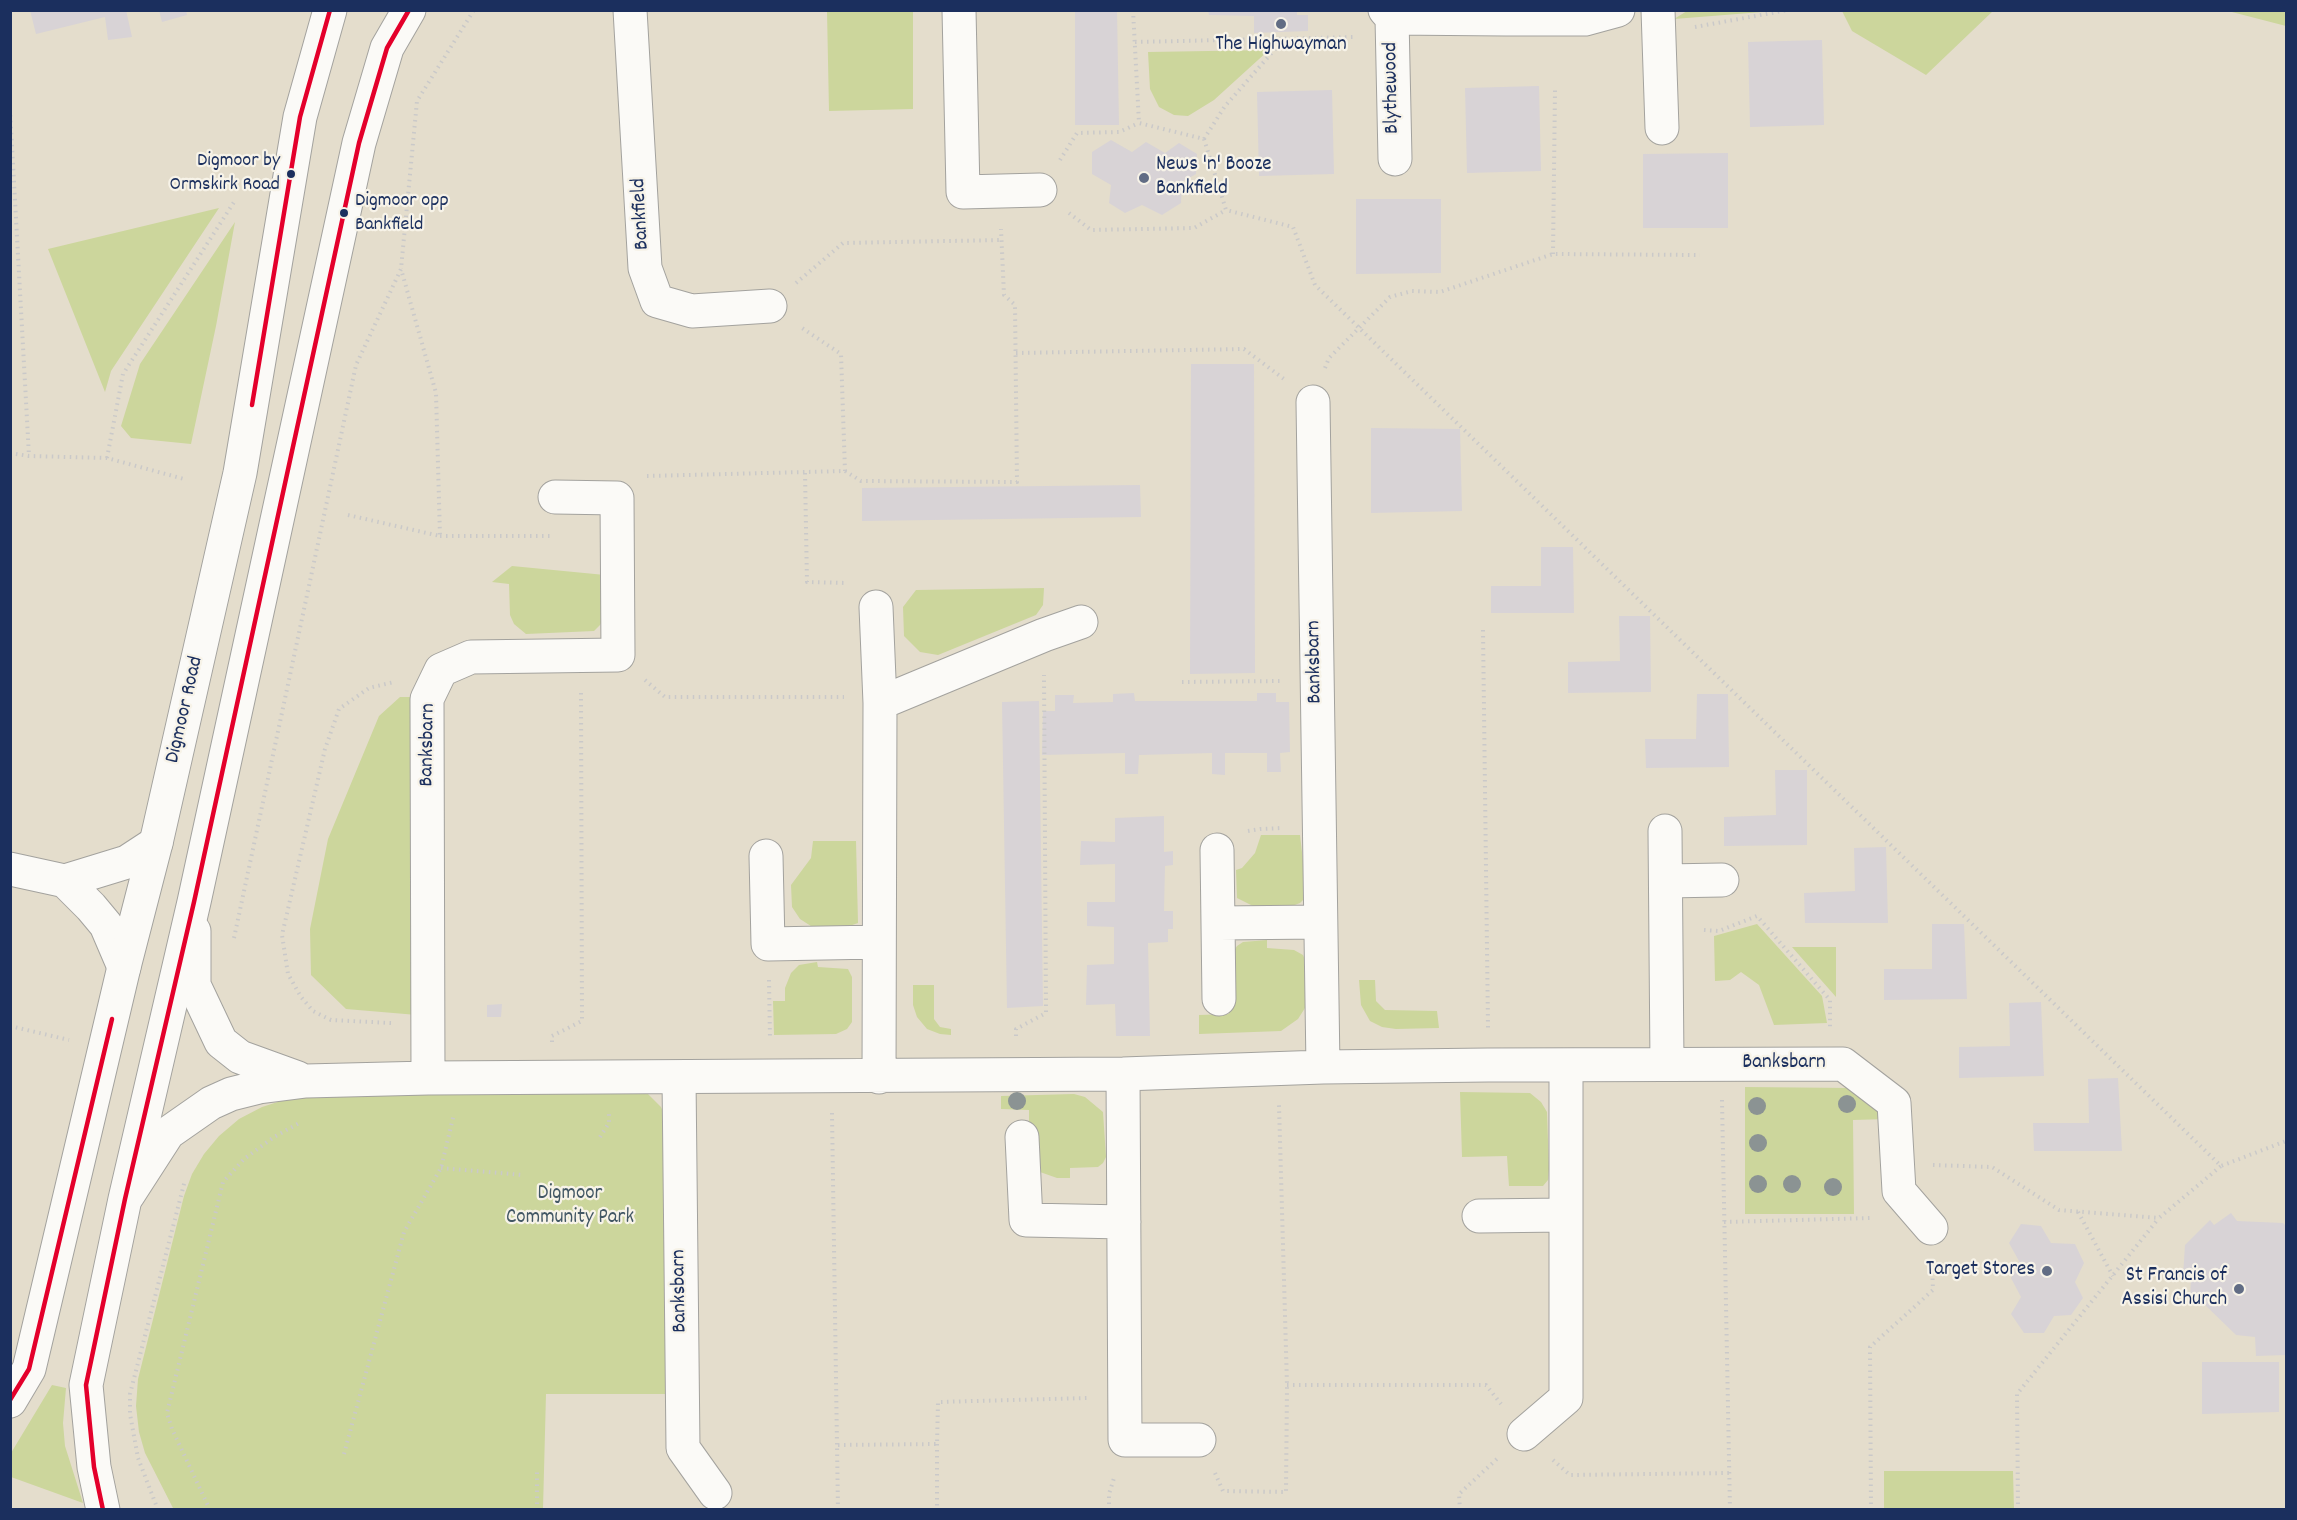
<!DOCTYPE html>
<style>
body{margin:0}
#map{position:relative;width:2297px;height:1520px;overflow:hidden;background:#e4ddcc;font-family:Dekko,sans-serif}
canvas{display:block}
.frame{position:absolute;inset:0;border:12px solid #1b2f5e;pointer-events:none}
</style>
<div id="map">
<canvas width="2297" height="1520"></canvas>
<div class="frame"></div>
</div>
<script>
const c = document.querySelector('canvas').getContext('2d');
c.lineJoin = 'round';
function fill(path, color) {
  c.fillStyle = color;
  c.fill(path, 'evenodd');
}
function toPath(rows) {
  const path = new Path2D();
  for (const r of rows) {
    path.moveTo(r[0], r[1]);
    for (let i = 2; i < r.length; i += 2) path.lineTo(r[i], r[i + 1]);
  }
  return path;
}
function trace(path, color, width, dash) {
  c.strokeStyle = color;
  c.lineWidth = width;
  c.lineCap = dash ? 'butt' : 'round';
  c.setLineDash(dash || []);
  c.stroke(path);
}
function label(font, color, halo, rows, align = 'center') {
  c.font = font + ' Dekko,sans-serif';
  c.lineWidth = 4.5;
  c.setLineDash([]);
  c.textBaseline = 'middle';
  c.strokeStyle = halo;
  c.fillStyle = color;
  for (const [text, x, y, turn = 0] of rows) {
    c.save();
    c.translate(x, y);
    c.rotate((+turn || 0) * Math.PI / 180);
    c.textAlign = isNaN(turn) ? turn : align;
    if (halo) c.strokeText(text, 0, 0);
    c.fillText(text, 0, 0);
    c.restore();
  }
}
fill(toPath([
 [827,11,934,11,913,11,913,109,829,111],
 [1687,11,1775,11,1674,19],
 [1842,11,1993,11,1926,75,1852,31],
 [2228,11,2286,11,2286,26],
 [1269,50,1214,100,1188,116,1174,115,1159,107,1150,89,1148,52],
 [219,208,111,371,105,392,48,249],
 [235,222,216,326,191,444,131,438,121,426,140,364],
 [512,566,605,575,606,613,600,625,594,631,526,634,514,624,510,615,509,584,492,582],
 [1044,588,1043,605,1036,615,938,655,920,652,904,636,903,607,916,590],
 [400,697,421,697,417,1015,346,1009,311,975,310,929,328,839,379,716],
 [1261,835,1300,835,1304,870,1303,900,1300,903,1292,906,1255,907,1237,898,1236,870,1242,868,1255,853],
 [813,841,856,841,858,923,841,929,814,928,800,919,792,907,791,885,811,858],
 [1757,924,1822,996,1827,1023,1774,1025,1759,985,1741,972,1730,980,1715,981,1714,936],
 [1267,940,1267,948,1294,950,1303,955,1306,962,1305,1008,1298,1019,1281,1031,1199,1034,1199,1015,1229,1014,1229,959,1237,946,1243,942],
 [1792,947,1836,947,1836,997],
 [817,962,818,967,848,969,852,977,852,1022,847,1029,836,1034,774,1035,773,1001,785,1001,785,988,791,973,799,965],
 [1359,980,1375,980,1376,1001,1385,1010,1437,1011,1439,1028,1396,1029,1382,1027,1370,1021,1361,1005],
 [913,985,934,985,934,1019,940,1027,951,1029,951,1035,940,1034,927,1029,917,1017,913,1005],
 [632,1087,648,1094,661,1107,668,1123,670,1394,546,1394,543,1509,174,1510,145,1453,139,1432,136,1406,138,1379,184,1196,192,1174,204,1154,219,1136,239,1119,262,1107,287,1099,313,1096],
 [1745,1087,1852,1088,1888,1119,1853,1120,1854,1214,1745,1214],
 [1460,1092,1530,1093,1541,1102,1547,1112,1549,1169,1548,1180,1543,1186,1509,1186,1507,1156,1462,1157],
 [1074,1094,1085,1097,1103,1112,1106,1157,1103,1163,1098,1167,1070,1168,1070,1178,1057,1178,1040,1172,1029,1157,1029,1110,1001,1109,1001,1096],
 [52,1385,66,1388,63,1423,65,1446,83,1503,11,1477,11,1453],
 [1884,1471,2013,1471,2014,1509,1884,1509]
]), '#ccd69c');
fill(toPath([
 [30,10,126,10,132,37,108,40,105,17,36,34],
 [159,10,186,10,187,15,162,22],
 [1075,10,1117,10,1119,125,1075,125],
 [1208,10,1297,10,1297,15,1308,15,1308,31,1254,33,1254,16,1209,15],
 [1822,40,1824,125,1750,127,1748,42],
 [1539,86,1541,171,1467,173,1465,88],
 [1332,90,1334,174,1259,176,1257,92],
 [1111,140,1132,152,1146,142,1165,153,1179,143,1197,154,1196,174,1182,182,1181,203,1162,215,1142,205,1125,213,1109,203,1111,185,1092,174,1092,152],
 [1728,153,1728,228,1643,228,1643,154],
 [1356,199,1441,199,1441,273,1356,274],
 [1191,364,1254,364,1255,673,1190,674],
 [1371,428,1460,429,1462,511,1371,513],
 [1140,485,1141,517,862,521,862,488],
 [1541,547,1573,547,1574,613,1491,613,1491,586,1541,586],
 [1619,616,1650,616,1651,692,1568,693,1568,662,1620,661],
 [1134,693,1135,701,1257,701,1257,693,1276,693,1276,702,1289,702,1290,752,1280,753,1281,772,1267,772,1267,753,1225,753,1225,775,1212,774,1212,753,1139,755,1138,774,1125,774,1125,753,1042,755,1043,711,1055,711,1055,695,1074,695,1073,703,1113,702,1113,694],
 [1697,694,1728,694,1729,767,1646,768,1645,739,1696,739],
 [1039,701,1043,1006,1007,1008,1002,702],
 [1775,770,1807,770,1807,845,1724,846,1724,817,1776,815],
 [1164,816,1164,852,1173,851,1173,865,1165,866,1164,911,1173,911,1173,929,1168,929,1168,942,1148,943,1150,1036,1116,1036,1115,1004,1086,1005,1087,965,1114,964,1114,927,1087,926,1087,902,1115,902,1115,864,1080,865,1081,841,1115,842,1115,818],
 [1886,847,1888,923,1805,923,1804,893,1855,891,1854,848],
 [1932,924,1964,924,1967,999,1884,1000,1884,969,1932,969],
 [2041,1002,2044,1076,1959,1078,1959,1047,2010,1046,2009,1003],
 [502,1004,501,1017,487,1017,487,1005],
 [2118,1078,2122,1151,2034,1151,2033,1123,2089,1123,2088,1079],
 [2231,1213,2237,1221,2283,1223,2286,1226,2286,1355,2256,1356,2255,1337,2236,1335,2202,1302,2190,1301,2191,1276,2183,1276,2185,1245,2210,1220,2214,1225],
 [2021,1224,2041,1226,2051,1243,2075,1244,2084,1263,2075,1282,2083,1298,2071,1315,2054,1316,2044,1333,2024,1333,2011,1314,2021,1297,2011,1278,2019,1261,2009,1243],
 [2202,1362,2279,1362,2279,1412,2202,1414]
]), '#d8d3d6');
const street = toPath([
 [630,10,645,268,657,301,692,311,770,306],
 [959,10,963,192,1040,190],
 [1385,10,1392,18,1506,19,1585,19,1618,10],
 [1658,10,1662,128],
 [1392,18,1395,159],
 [1313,402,1323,1067],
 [876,607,880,703,879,1077],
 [880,703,1044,635,1081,622],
 [1665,831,1667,1064],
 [1217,850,1219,999],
 [766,856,768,944,879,942],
 [10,869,65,881,127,862,156,843],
 [65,881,91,907,106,925,124,967],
 [1666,881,1722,880],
 [1219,923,1320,922],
 [194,931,194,985,221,1042,240,1057,298,1078],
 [1123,1074,1125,1440,1199,1440],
 [428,1078,427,699,441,670,471,657,618,655,617,498,555,497],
 [679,1078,683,1448,715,1493],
 [1022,1137,1026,1220,1124,1222],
 [128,1195,168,1133,211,1103,231,1094,259,1087,306,1081,428,1078,1123,1074,1323,1067,1488,1065,1843,1064,1894,1103,1899,1191,1931,1228],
 [1479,1216,1565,1215],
 [1524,1434,1566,1398,1566,1066]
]);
const secondary = toPath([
 [10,1401,29,1369,124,967,156,843,240,473,300,117,330,10],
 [103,1510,94,1467,86,1385,125,1199,194,902,359,143,387,48,409,10]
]);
trace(street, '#a3a29e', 35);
trace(secondary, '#a3a29e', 35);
trace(toPath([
 [1133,10,1139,123,1204,139,1226,210,1293,227,1315,285,2221,1166,2286,1141],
 [1695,27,1788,10],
 [1135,42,1356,37],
 [10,109,29,456],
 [1204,139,1225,106,1284,39],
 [1060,160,1077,133,1119,132,1139,123],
 [1069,213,1091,230,1194,228,1226,210],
 [1553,254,1555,90],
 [796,283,843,243,1002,240],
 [1016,353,1244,349,1284,379],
 [1325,368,1329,358,1390,297,1412,291,1440,292,1553,254,1700,255],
 [10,453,29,456,107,458,184,479],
 [107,458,123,374,236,199],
 [845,471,861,481,1017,482,1015,305,1004,295,1001,229],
 [805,473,807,582,847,583],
 [647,476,845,471,841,354,799,326],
 [348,515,440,536,436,393,401,269],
 [440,536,550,536],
 [1483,630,1488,1028],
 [645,680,665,697,844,697],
 [1182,682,1280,681],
 [1248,831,1260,829,1282,828],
 [1704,930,1719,931,1757,916,1830,1000,1830,1027],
 [234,938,356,365,401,269,417,101,474,10],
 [769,980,770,1039],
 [391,1023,331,1020,313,1011,301,997,288,974,282,935,325,749,339,709,369,688,394,682],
 [10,1026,69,1040],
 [1016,1036,1016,1029,1046,1013,1044,675],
 [552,1042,552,1036,582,1021,581,692],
 [1722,1100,1730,1510],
 [832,1113,837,1445],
 [600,1137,609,1123,609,1113],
 [1933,1165,1992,1167,2059,1210,2159,1218,2221,1166],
 [441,1168,523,1175],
 [2078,1212,2113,1276],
 [1724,1222,1871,1218],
 [1287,1385,1486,1385,1501,1404],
 [937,1444,937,1510],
 [344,1454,404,1232,441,1168,454,1114],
 [1553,1460,1570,1475,1729,1473],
 [1215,1473,1223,1491,1286,1492,1287,1385,1279,1105],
 [158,1510,138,1458,130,1414,130,1394,185,1180],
 [210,1510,172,1429,167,1413,223,1182,244,1159,274,1137,301,1122],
 [537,1510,537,1472],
 [838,1510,837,1445,937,1444,938,1402,1088,1398],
 [1109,1510,1109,1494,1115,1475],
 [1460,1510,1459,1494,1498,1458],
 [1871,1510,1870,1347,1933,1290,1932,1264],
 [2018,1510,2017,1394,2159,1218]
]), '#cac9c9', 4, [1.5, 4.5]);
trace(street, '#fbfaf7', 33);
trace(secondary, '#fbfaf7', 33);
trace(toPath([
 [252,405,300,117,330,10],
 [10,1400,29,1369,112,1019],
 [103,1510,94,1467,86,1385,125,1199,194,902,359,143,387,48,409,10]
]), '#e4002b', 4.5);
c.fillStyle = '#8b9393';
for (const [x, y] of [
 [1017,1101],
 [1847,1104],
 [1757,1106],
 [1758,1143],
 [1758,1184],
 [1792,1184],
 [1833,1187]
]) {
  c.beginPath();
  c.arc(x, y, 9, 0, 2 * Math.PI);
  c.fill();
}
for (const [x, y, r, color] of [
 [1281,24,6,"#616c84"],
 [291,174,5,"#1b2f5e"],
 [1144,178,6,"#616c84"],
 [344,213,5,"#1b2f5e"],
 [2047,1271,6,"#616c84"],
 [2239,1289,6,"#616c84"]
]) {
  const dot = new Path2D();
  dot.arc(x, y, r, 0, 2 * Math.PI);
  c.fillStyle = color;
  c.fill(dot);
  trace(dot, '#f7f3e8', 2);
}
label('20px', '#1b2f5e', '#f7f3e8', [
 ["Digmoor by",280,162],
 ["Ormskirk Road",280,186],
 ["Digmoor opp",355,202,"left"],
 ["Bankfield",355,226,"left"]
], 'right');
label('21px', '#1b2f5e', '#f7f3e8', [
 ["The Highwayman",1281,46,"center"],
 ["News 'n' Booze",1156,166,"left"],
 ["Bankfield",1156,190,"left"],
 ["Target Stores",2035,1271],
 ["St Francis of",2227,1277],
 ["Assisi Church",2227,1301]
], 'right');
label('21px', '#1b2f5e', '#f7f3e8', [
 ["Blythewood",1393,88,-91],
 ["Bankfield",642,214,-93],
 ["Banksbarn",1316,662,-91],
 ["Digmoor Road",186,710,-77],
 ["Banksbarn",429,745,-89],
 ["Banksbarn",1784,1064],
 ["Banksbarn",681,1291,-91]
]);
label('21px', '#425764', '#f7f3e8', [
 ["Digmoor",570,1195],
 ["Community Park",570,1219]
]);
</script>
